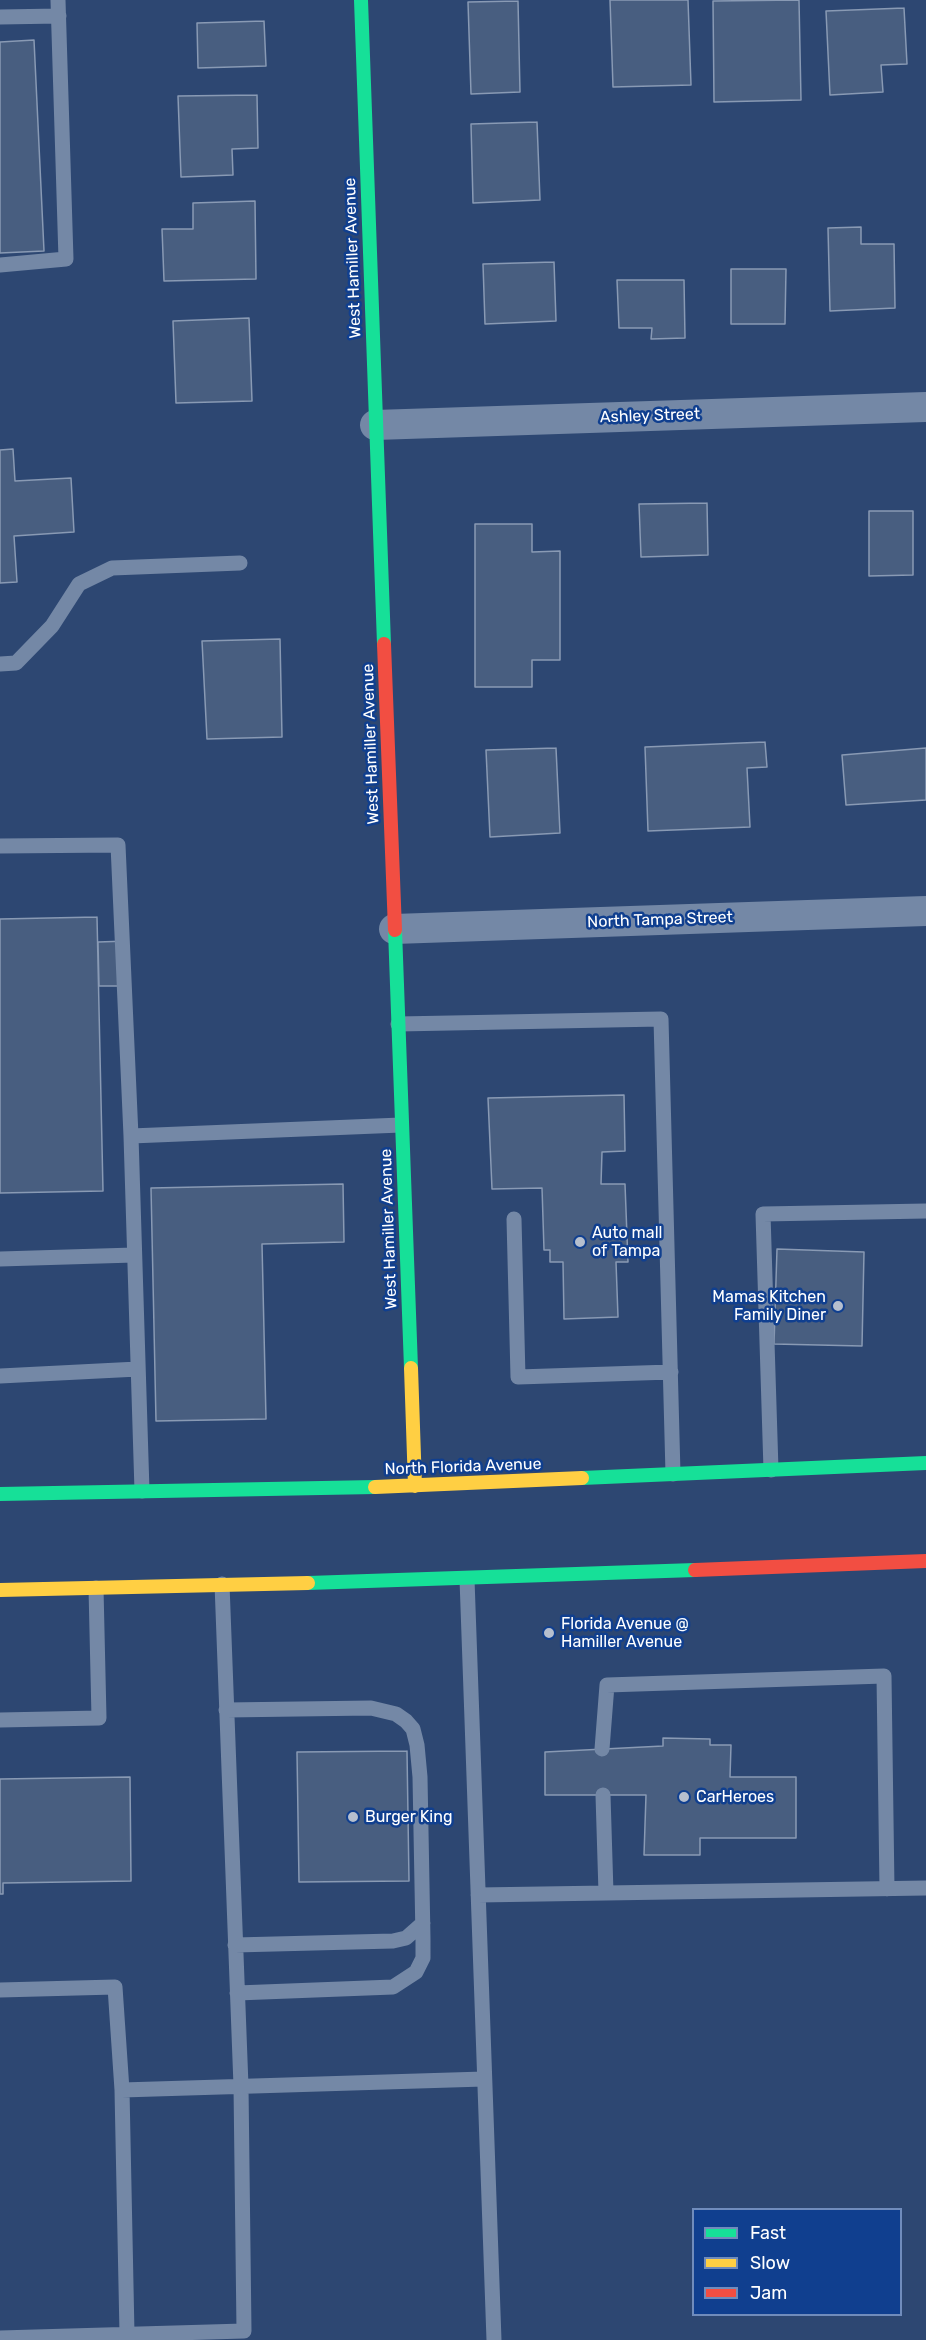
<!DOCTYPE html>
<style>
body{margin:0}
#map{position:relative;width:926px;height:2340px;overflow:hidden;background:#2d4772;font-family:Rubik,sans-serif}
canvas{display:block}
.legend{position:absolute;left:692px;top:2208px;width:210px;height:108px;box-sizing:border-box;background:#103f8f;border:2px solid #708cbc;margin:0;padding:8px 10px;list-style:none;font-size:18px;color:#fff}
.legend li{display:flex;align-items:center;gap:12px;height:30px}
.legend b{width:30px;border:2px solid #708cbc}
</style>
<div id="map">
<canvas width="926" height="2340"></canvas>
<ul class="legend">
<li><b style="height:8px;background:#16e098"></b>Fast</li>
<li><b style="height:8px;background:#ffcf43"></b>Slow</li>
<li><b style="height:8px;background:#f24e42"></b>Jam</li>
</ul>
</div>
<script>
const c = document.querySelector('canvas').getContext('2d');
c.lineJoin = 'round';
function fill(path, color) {
  c.fillStyle = color;
  c.fill(path, 'evenodd');
}
function toPath(rows) {
  const path = new Path2D();
  for (const r of rows) {
    path.moveTo(r[0], r[1]);
    for (let i = 2; i < r.length; i += 2) path.lineTo(r[i], r[i + 1]);
  }
  return path;
}
function trace(path, color, width, dash) {
  c.strokeStyle = color;
  c.lineWidth = width;
  c.lineCap = dash ? 'butt' : 'round';
  c.setLineDash(dash || []);
  c.stroke(path);
}
function label(font, color, halo, rows, align = 'center') {
  c.font = font + ' Rubik,sans-serif';
  c.lineWidth = 5;
  c.setLineDash([]);
  c.textBaseline = 'middle';
  c.strokeStyle = halo;
  c.fillStyle = color;
  for (const [text, x, y, turn = 0] of rows) {
    c.save();
    c.translate(x, y);
    c.rotate((+turn || 0) * Math.PI / 180);
    c.textAlign = isNaN(turn) ? turn : align;
    if (halo) c.strokeText(text, 0, 0);
    c.fillText(text, 0, 0);
    c.restore();
  }
}
const building = toPath([
 [610,0,688,0,691,85,613,87,610,0],
 [799,0,801,100,714,102,713,1,799,0],
 [518,1,520,92,471,94,468,2,518,1],
 [904,8,907,64,881,65,883,92,830,95,826,11,904,8],
 [264,21,266,66,198,68,197,23,264,21],
 [34,40,44,251,0,253,0,42,34,40],
 [257,95,258,148,232,149,233,175,181,177,178,96,257,95],
 [537,122,540,200,473,203,471,124,537,122],
 [255,201,256,279,164,281,162,229,193,229,193,203,255,201],
 [861,227,861,244,894,244,895,308,830,311,828,228,861,227],
 [554,262,556,321,485,324,483,264,554,262],
 [731,269,786,269,785,324,731,324,731,269],
 [617,280,684,280,685,338,651,339,652,328,619,328,617,280],
 [249,318,252,401,176,403,173,321,249,318],
 [13,449,15,481,71,478,74,532,14,536,17,582,0,583,0,450,13,449],
 [707,503,708,555,641,557,639,504,707,503],
 [869,511,913,511,913,575,869,576,869,511],
 [475,524,532,524,532,552,560,551,560,660,532,660,532,687,475,687,475,524],
 [280,639,282,737,207,739,202,641,280,639],
 [765,742,767,767,747,768,750,827,648,831,645,747,765,742],
 [556,748,560,833,490,837,486,750,556,748],
 [926,748,926,800,846,805,842,755,926,748],
 [97,917,103,1191,0,1193,0,919,97,917],
 [128,941,129,986,99,986,98,942,128,941],
 [624,1095,625,1151,602,1152,601,1184,625,1184,628,1262,616,1262,618,1317,564,1319,563,1262,550,1262,550,1250,544,1250,542,1188,492,1189,488,1098,624,1095],
 [343,1184,344,1242,262,1244,266,1419,156,1421,151,1188,343,1184],
 [777,1249,864,1252,862,1346,774,1344,777,1249],
 [663,1738,710,1739,710,1745,731,1745,730,1777,796,1777,796,1838,700,1838,700,1855,644,1855,646,1795,545,1795,545,1752,663,1746,663,1738],
 [407,1751,409,1881,299,1882,297,1752,407,1751],
 [130,1777,131,1881,3,1883,3,1894,0,1894,0,1779,130,1777]
]);
fill(building, '#485e80');
trace(building, '#899ab4', 1.5);
trace(toPath([
 [0,17,59,16],
 [0,265,66,259,58,0],
 [0,664,16,663,52,626,79,584,112,568,240,563],
 [0,846,118,845,131,1136],
 [398,1024,661,1019,673,1474],
 [514,1219,518,1377,671,1372],
 [0,1259,134,1255],
 [0,1376,138,1369],
 [771,1470,763,1214,926,1211],
 [142,1491,131,1136,401,1125],
 [467,1579,494,2340],
 [226,1710,371,1708,396,1714,406,1721,413,1729,417,1745,420,1777,423,1939,423,1958,416,1972,393,1987,237,1993],
 [0,1720,99,1718,96,1588],
 [602,1749,607,1685,884,1676,887,1889],
 [603,1795,606,1893],
 [478,1895,926,1888],
 [235,1945,393,1941,406,1938,423,1923],
 [0,1990,115,1987,122,2090,484,2079],
 [122,2090,127,2334],
 [0,2338,244,2331,241,2086,222,1584]
]), '#7488a6', 15);
trace(toPath([
 [375,425,926,407],
 [394,929,926,911]
]), '#7488a6', 30);
trace(toPath([
 [361,0,384,644],
 [395,930,411,1368],
 [582,1478,926,1463],
 [0,1494,375,1487],
 [308,1583,695,1570]
]), '#16e098', 14);
trace(toPath([
 [411,1368,415,1486],
 [375,1487,582,1478],
 [0,1590,308,1583]
]), '#ffcf43', 14);
trace(toPath([
 [384,644,395,930],
 [695,1570,926,1561]
]), '#f24e42', 14);
for (const [x, y, r, color] of [
 [580,1242,6,"#b6bfce"],
 [838,1306,6,"#b6bfce"],
 [549,1633,6,"#b6bfce"],
 [684,1797,6,"#b6bfce"],
 [353,1817,6,"#b6bfce"]
]) {
  const dot = new Path2D();
  dot.arc(x, y, r, 0, 2 * Math.PI);
  c.fillStyle = color;
  c.fill(dot);
  trace(dot, '#103f8f', 2);
}
label('16px', '#fff', '#103f8f', [
 ["West Hamiller Avenue",353,258,-92],
 ["Ashley Street",650,416,-2],
 ["West Hamiller Avenue",371,744,-92],
 ["North Tampa Street",660,920,-2],
 ["West Hamiller Avenue",389,1229,-92],
 ["North Florida Avenue",463,1467,-2]
]);
label('16px', '#fff', '#103f8f', [
 ["Auto mall",592,1233],
 ["of Tampa",592,1251],
 ["Mamas Kitchen",826,1297,"right"],
 ["Family Diner",826,1315,"right"],
 ["Florida Avenue @",561,1624],
 ["Hamiller Avenue",561,1642],
 ["CarHeroes",696,1797],
 ["Burger King",365,1817]
], 'left');
</script>
